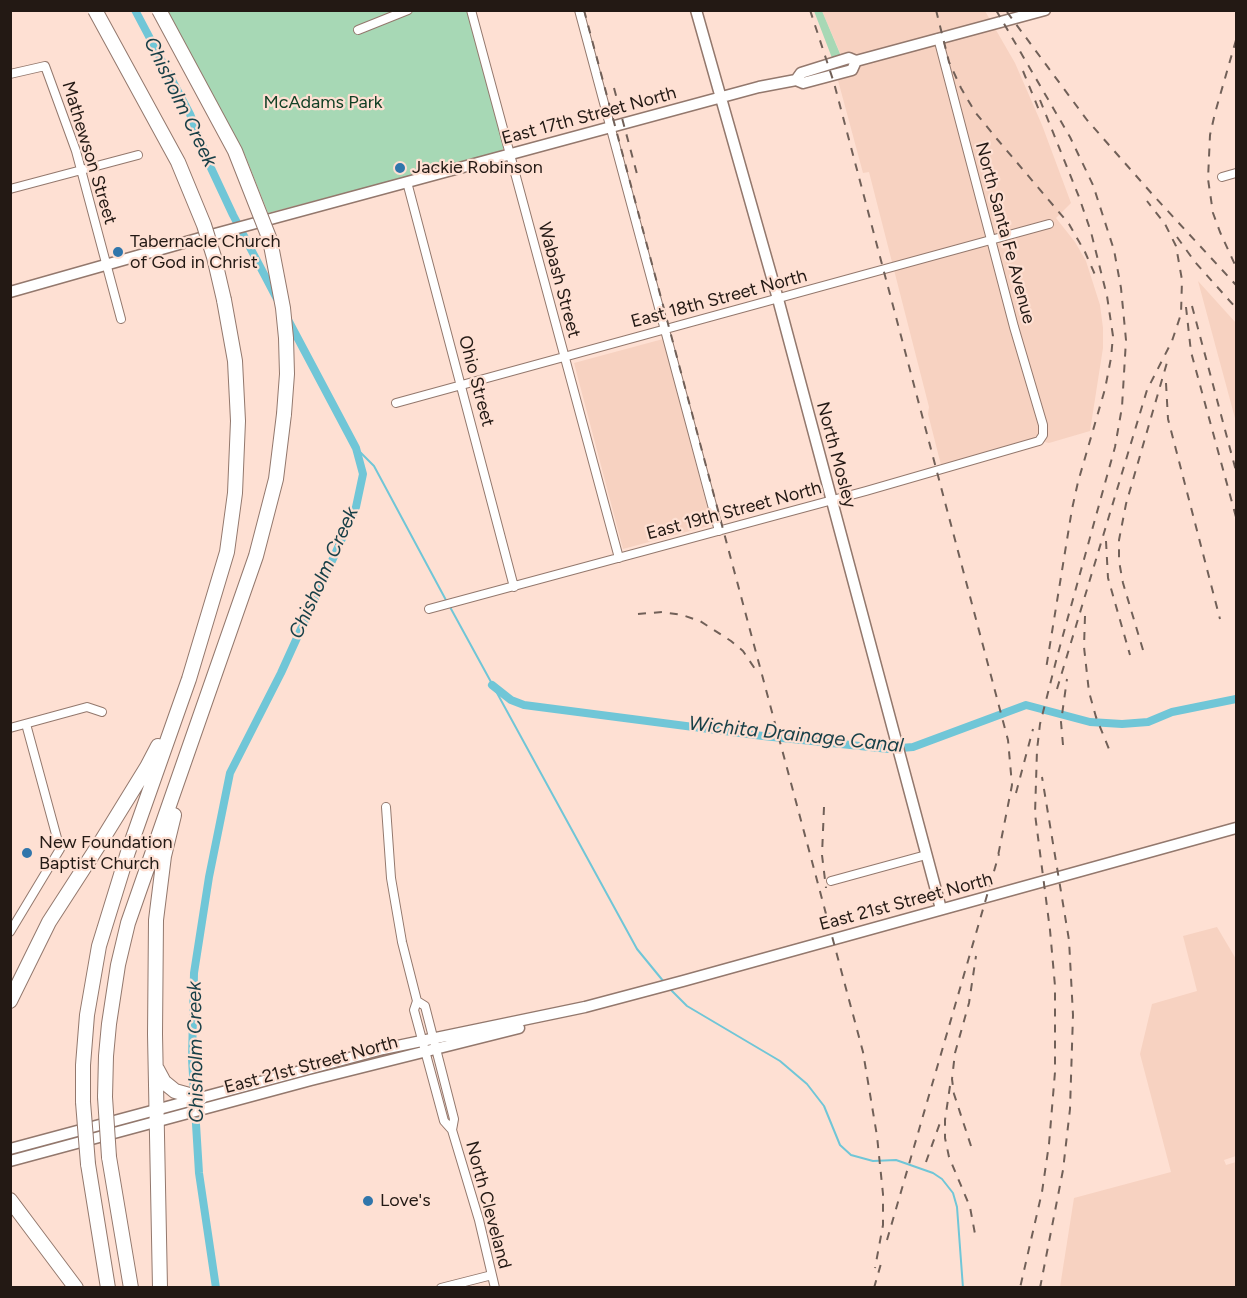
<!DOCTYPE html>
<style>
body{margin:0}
#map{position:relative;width:1247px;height:1298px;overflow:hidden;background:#fee0d3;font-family:Figtree,sans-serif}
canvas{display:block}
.frame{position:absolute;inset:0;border:12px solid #231914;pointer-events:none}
</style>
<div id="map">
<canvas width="1247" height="1298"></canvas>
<div class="frame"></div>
</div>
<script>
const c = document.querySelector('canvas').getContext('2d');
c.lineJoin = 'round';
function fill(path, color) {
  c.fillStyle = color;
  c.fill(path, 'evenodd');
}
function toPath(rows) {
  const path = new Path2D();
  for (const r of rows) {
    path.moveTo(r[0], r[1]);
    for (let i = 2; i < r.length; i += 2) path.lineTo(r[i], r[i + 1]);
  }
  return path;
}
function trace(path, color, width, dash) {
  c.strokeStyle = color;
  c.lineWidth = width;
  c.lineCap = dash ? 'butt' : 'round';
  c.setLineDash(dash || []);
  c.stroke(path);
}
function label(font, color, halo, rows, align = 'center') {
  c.font = font + ' Figtree,sans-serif';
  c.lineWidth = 4.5;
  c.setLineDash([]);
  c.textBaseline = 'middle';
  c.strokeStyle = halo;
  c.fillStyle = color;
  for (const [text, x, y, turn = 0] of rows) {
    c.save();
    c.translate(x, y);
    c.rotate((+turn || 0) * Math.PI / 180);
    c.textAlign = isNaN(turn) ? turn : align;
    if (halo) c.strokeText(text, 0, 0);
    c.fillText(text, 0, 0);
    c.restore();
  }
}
fill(toPath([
 [822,11,985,11,1015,63,1042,125,1071,203,1056,218,1075,242,1086,261,1100,305,1103,328,1103,348,1090,431,1049,443,1035,440,941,465,928,414,929,407,869,172,863,173,832,58,841,55],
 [1198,281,1236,323,1236,422],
 [663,339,712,525,623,549,574,363],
 [1217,927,1236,959,1236,1156,1224,1160,1226,1165,1236,1162,1236,1287,1060,1287,1074,1198,1171,1172,1140,1054,1152,1004,1197,991,1183,936]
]), '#f7d2c1');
fill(toPath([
 [167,11,467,11,504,147,501,152,268,213,245,155],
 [814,11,822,11,841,56,832,58]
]), '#a7d8b5');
trace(toPath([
 [356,448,374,466,447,602],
 [450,607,637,949,664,982],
 [669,988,687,1006,780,1061,807,1084,824,1106,840,1145,851,1155,873,1161,896,1160,933,1173,942,1179,953,1193,957,1207,963,1288]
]), '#70c6d7', 2);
trace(toPath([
 [135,10,190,114,211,168,233,215,277,299],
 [492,685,511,700,524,705,763,736,889,749,913,747,1026,705,1090,722,1122,724,1148,722,1172,712,1236,699],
 [216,1288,199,1173,192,1059,194,973,209,877,230,773,281,673,336,552,356,507,363,474,356,448,287,318]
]), '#70c6d7', 8);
const street = toPath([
 [471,10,619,558],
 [579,10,719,531],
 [358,30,408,10],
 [10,74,45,66,76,151,121,319],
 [1222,177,1236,173],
 [407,182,514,587],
 [10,189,138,155],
 [396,403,1049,224],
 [429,609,866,491,1039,441,1043,435,1043,425,1014,327,938,38],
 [10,728,87,707,102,712],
 [386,807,391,878,402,942,417,1001,414,1010,444,1121,452,1130,479,1220,495,1288],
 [831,881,926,855],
 [10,932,60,849,26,724],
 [417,1001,425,1006,454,1119,452,1130],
 [441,1288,492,1275]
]);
const secondary = toPath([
 [696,10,778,299,941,909],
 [796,80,801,73,849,58,856,61,1045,10],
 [10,292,204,237,759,87,796,80,803,83,852,70,856,61],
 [10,1149,383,1049,585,1007,683,981,1236,828],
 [10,1161,311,1080,519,1028]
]);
const highway = toPath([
 [10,1001,49,922,102,840,147,767,158,746],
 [157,1069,164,1082,175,1091,200,1098],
 [105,1097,106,1056,109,1024,118,965,128,923,256,556,276,479,284,414],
 [83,1102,83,1065,87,1015,99,946,128,852,189,679,227,552,235,493,238,421,235,361,224,300],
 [109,1157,131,1288],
 [88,1164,108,1288],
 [10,1200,76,1288],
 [160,1288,155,1034,156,920,164,856,174,815]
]);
trace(street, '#93786d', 10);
trace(secondary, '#93786d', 13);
trace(highway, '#93786d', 16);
trace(street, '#fff', 8);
trace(secondary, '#fff', 10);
trace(highway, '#fff', 14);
trace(toPath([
 [584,10,863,1052,877,1136,883,1194,883,1225,875,1268],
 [810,10,834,83,1008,740,1012,785,997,861],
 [936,10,949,62,961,88,975,112,997,139,1069,224,1085,252,1096,277],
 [996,10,1070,137,1093,185,1114,250,1121,288,1126,340,1122,407,1115,447,1057,657,1040,724,1037,750,1035,814,1050,930,1055,986,1055,1072,1049,1144,1042,1192,1020,1288],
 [1007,12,1087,120,1153,195,1236,285],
 [1236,40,1215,113,1210,135,1208,179,1213,213,1220,232,1236,267],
 [1023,71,1039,110],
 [614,88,637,174],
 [1040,100,1079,197,1091,232,1107,296,1113,336,1111,358,1105,389,1078,482,1072,509,1046,669],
 [1177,237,1195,262,1236,308],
 [1192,306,1236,471],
 [1186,307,1191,352,1236,517],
 [1166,383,1168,419,1220,619],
 [1106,541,1108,578,1130,655],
 [638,614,662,612,682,615,700,621,731,641,743,651,757,672],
 [1085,616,1084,647,1089,692,1096,717,1109,749],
 [1143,650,1123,583,1119,561,1119,540,1126,504,1168,359],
 [1057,689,1147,390,1172,341,1181,314,1182,280,1176,246,1165,224,1147,201],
 [1063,745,1061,722,1067,679],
 [1016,793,1033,729],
 [824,807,822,855,826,888],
 [950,1086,945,1120,945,1138,949,1157,970,1207,975,1234],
 [971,1146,954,1094,952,1079,955,1053,969,1003,976,956],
 [926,1162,941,1120],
 [887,1240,999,854],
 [874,1288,882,1260],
 [1040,1288,1063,1170,1070,1109,1073,1015,1069,940,1042,777]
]), '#716058', 2, [8, 8]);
const highwayBridge = toPath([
 [95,10,178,162,204,225,214,257,224,300],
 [159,10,235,151,270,240,283,308,286,338,287,374,284,414],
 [105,1097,109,1157],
 [83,1102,88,1164]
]);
trace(highwayBridge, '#93786d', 16, []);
trace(highwayBridge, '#fff', 14);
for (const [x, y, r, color] of [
 [400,168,6,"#3076ab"],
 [118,252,6,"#3076ab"],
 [27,853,6,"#3076ab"],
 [368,1201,6,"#3076ab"]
]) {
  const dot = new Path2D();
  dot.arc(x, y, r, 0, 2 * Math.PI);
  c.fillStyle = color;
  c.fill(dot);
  trace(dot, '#fee0d3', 2);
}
label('18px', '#124025', '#fee0d3', [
 ["McAdams Park",323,103]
]);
label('18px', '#231914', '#fee0d3', [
 ["East 17th Street North",589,116,-15],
 ["Mathewson Street",89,153,73],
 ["North Santa Fe Avenue",1005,233,75],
 ["Wabash Street",559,280,75],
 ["East 18th Street North",719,299,-15],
 ["Ohio Street",476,381,75],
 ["North Mosley",836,455,75],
 ["East 19th Street North",734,511,-15],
 ["East 21st Street North",906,902,-15],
 ["East 21st Street North",311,1065,-15],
 ["North Cleveland",488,1205,75]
]);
label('18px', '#231914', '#fee0d3', [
 ["Jackie Robinson",412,168],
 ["Tabernacle Church",130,242],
 ["of God in Christ",130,263],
 ["New Foundation",39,843],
 ["Baptist Church",39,864],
 ["Love's",380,1201]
], 'left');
label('italic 20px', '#173f47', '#fee0d3', [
 ["Chisholm Creek",180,102,64],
 ["Chisholm Creek",324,573,-66],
 ["Wichita Drainage Canal",796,735,6],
 ["Chisholm Creek",196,1052,-91]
]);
</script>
